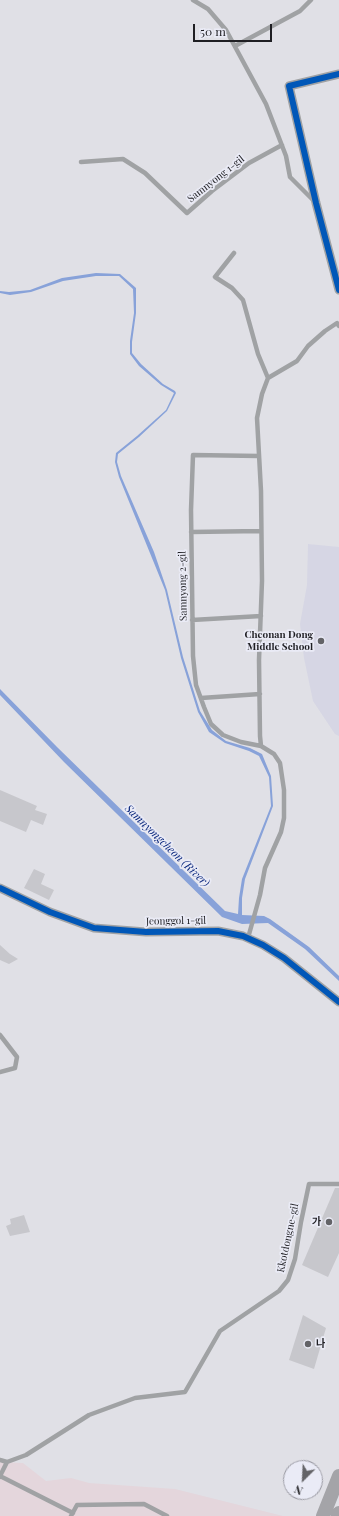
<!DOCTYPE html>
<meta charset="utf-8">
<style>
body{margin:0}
#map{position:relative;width:339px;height:1516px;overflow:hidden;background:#e0e0e6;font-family:"Playfair Display",serif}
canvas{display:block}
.north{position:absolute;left:283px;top:1460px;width:40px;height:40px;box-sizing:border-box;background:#eaebf6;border:1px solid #9999a2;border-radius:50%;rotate:204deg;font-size:11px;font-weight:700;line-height:16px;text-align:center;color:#1f1f23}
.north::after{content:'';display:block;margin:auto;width:14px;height:18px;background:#636367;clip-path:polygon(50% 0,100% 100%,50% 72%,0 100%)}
.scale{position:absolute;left:193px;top:24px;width:79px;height:18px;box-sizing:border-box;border:2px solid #1f1f23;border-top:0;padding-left:5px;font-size:12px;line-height:14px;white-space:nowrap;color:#1f1f23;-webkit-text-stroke:3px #eaebf6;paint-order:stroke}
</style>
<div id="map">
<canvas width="339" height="1516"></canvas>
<div class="north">N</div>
<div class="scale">50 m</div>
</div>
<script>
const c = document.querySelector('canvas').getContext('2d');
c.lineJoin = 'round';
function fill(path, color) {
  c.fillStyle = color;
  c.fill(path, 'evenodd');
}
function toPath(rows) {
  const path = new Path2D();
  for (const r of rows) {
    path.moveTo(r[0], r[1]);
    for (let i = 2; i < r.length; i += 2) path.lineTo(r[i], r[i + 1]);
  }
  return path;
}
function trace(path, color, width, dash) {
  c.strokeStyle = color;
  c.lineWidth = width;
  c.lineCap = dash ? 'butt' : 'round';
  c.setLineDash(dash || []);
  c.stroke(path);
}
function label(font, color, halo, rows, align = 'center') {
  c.font = font + ' "Playfair Display","Noto Sans KR",serif';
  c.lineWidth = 3.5;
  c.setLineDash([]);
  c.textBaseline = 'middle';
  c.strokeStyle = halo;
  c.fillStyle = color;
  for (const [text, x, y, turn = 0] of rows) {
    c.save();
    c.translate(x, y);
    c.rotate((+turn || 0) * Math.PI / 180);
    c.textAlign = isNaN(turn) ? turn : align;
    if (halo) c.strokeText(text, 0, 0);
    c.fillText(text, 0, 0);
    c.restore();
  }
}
fill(toPath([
 [0,1462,23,1463,46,1481,71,1478,89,1483,175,1489,283,1516,0,1516]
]), '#e4d6dc');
fill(toPath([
 [308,544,339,547,339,736,335,734,313,701,304,658,300,624,307,585]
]), '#d6d6e4');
fill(toPath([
 [96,273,120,274,136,288,136,313,132,342,132,353,141,364,163,384,175,391,176,393,167,411,139,437,118,454,117,462,121,476,154,552,167,590,183,657,200,711,212,730,226,741,250,748,262,754,271,776,273,806,245,879,242,898,242,915,264,916,270,919,309,947,339,976,339,981,305,949,268,923,242,924,222,917,64,762,0,695,0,689,57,747,225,911,238,914,239,898,242,879,271,806,269,777,259,756,249,751,225,743,209,732,198,712,181,658,165,590,119,477,115,462,116,453,137,436,166,410,174,393,161,385,139,366,130,354,130,341,134,313,133,289,119,276,96,276,63,281,31,292,10,295,0,293,0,291,9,292,30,290,62,278]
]), '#88a2d9');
fill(toPath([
 [0,790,37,806,35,810,47,814,43,825,31,820,26,832,0,821],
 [34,869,45,874,41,884,54,890,49,900,24,888],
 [0,945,10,954,18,959,9,964,0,960],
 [335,1188,339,1188,339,1253,328,1277,302,1265],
 [24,1215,30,1232,10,1236,6,1226,11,1224,10,1219],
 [303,1315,326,1328,314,1369,289,1360]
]), '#c7c7cc');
trace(toPath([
 [193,0,208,9,226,30,266,104,286,156,290,177,314,201],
 [235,46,300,11,311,0],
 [81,162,123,159,145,173,187,213,212,191,249,163,282,145],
 [234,253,215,277,232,288,243,300,258,354,268,378],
 [259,456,193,455,191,510,193,656,196,685,204,707,211,724,223,735,241,742,261,746],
 [191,532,261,531],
 [192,620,261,616],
 [201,698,260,694],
 [248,938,260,895,265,868,281,832,284,818,284,790,280,763,274,754,261,746,260,736,259,660,262,581,261,491,257,418,262,394,268,378,297,361,308,346,325,331,337,323,339,326],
 [0,1035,17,1057,15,1068,0,1072],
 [0,1460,7,1462,26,1455,89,1415,135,1398,185,1392,220,1331,279,1291,288,1280,295,1259,301,1222,309,1184,339,1184],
 [0,1476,7,1462],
 [0,1477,0,1476,73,1513],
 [71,1516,77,1505,144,1504,167,1516]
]), '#a0a2a4', 4.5);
trace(toPath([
 [339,74,289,86,316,203,339,290],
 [0,888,50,912,94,928,146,932,218,931,243,936,263,945,284,958,339,1002]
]), '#a0a2a4', 9);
trace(toPath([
 [323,1516,339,1476],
 [338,1516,339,1513]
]), '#a4a4a8', 14);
trace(toPath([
 [339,74,289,86,316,203,339,290],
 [0,888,50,912,94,928,146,932,218,931,243,936,263,945,284,958,339,1002]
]), '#0057b8', 6);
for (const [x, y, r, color] of [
 [321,641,4,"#636367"],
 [329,1222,4,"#636367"],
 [308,1344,4,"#636367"]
]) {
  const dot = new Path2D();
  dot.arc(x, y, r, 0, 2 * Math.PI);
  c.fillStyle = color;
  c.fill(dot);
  trace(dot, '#eaebf6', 1.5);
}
label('10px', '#1f1f23', '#eaebf6', [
 ["Samnyong 1-gil",216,179,-38],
 ["Samnyong 2-gil",183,586,-91],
 ["Jeonggol 1-gil",176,921,-1],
 ["Kkotdongne-gil",288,1238,-78]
]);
label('bold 10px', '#1f1f23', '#eaebf6', [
 ["Cheonan Dong",313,635],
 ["Middle School",313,647],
 ["가",321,1222],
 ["나",316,1344,"left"]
], 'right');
label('italic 11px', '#032179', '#eaebf6', [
 ["Samnyongcheon (River)",167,846,44]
]);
</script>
